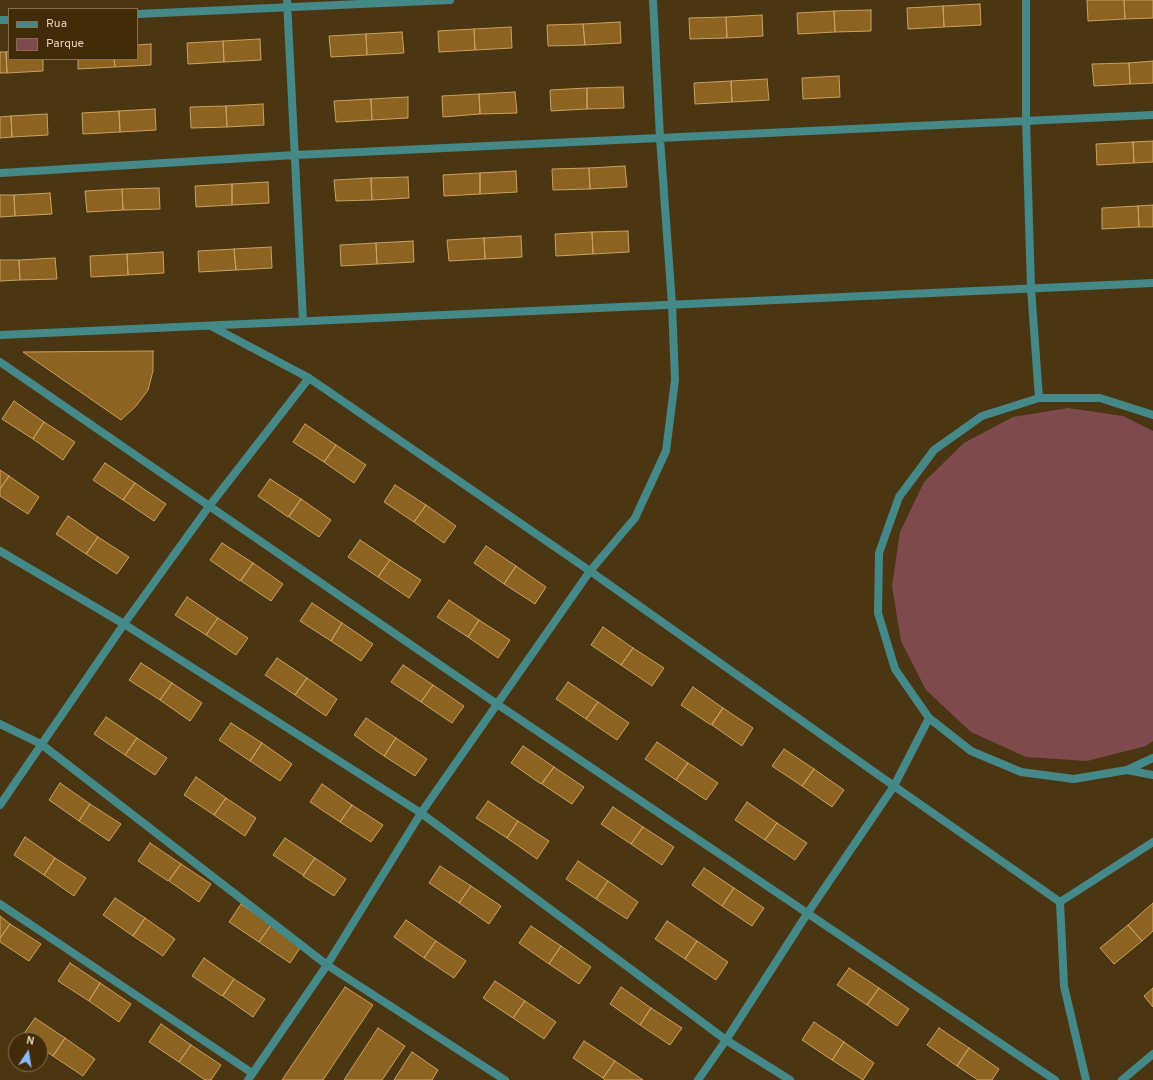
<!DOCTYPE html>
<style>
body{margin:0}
#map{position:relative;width:1153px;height:1080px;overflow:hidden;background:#4b3613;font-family:Overpass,sans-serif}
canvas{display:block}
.legend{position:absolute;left:8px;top:8px;width:130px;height:52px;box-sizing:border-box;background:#412b08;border:1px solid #846e4c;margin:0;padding:5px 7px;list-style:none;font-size:12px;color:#e8d2b3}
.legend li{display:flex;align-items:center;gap:8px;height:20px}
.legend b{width:20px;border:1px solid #846e4c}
.north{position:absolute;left:8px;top:1032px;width:40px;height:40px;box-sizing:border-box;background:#412b08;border:1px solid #846e4c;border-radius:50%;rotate:12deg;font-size:11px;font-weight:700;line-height:16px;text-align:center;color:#e8d2b3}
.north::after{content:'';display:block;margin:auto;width:14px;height:18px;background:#89bafc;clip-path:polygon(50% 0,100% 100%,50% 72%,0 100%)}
</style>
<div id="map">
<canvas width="1153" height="1080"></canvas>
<ul class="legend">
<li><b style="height:5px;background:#458888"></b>Rua</li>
<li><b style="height:11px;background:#7f4a4d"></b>Parque</li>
</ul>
<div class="north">N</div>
</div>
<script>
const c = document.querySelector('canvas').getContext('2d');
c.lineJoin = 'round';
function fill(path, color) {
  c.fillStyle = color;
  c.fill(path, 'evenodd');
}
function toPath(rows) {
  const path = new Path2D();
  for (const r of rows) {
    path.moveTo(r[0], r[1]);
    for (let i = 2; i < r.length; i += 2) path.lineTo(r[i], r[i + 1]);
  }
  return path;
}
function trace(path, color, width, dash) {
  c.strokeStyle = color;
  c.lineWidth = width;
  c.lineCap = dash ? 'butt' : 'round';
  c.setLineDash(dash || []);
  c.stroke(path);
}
fill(toPath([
 [1068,408,1123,416,1153,431,1153,741,1146,746,1087,761,1026,757,971,732,926,690,901,641,892,586,900,532,924,482,964,443,1013,417]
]), '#7f4a4d');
const building = toPath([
 [1087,0,1124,0,1125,19,1088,21,1087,0],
 [1124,0,1153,0,1153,18,1125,19,1124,0],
 [980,4,981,25,944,27,943,6,980,4],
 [943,6,944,27,908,29,907,8,943,6],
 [871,10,871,31,835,32,834,11,871,10],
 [834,11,835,32,798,34,797,13,834,11],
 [762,15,763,36,727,38,726,17,762,15],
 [726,17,727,38,690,39,689,18,726,17],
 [620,22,621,43,585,45,583,24,620,22],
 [583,24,585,45,548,46,547,25,583,24],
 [511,27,512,48,475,50,474,29,511,27],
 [474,29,475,50,439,52,438,31,474,29],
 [402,32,404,53,367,55,366,34,402,32],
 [366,34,367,55,331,57,329,36,366,34],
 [260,39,261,60,224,62,223,41,260,39],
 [223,41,224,62,188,64,187,43,223,41],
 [151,44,151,65,115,67,114,59,137,59,137,45,151,44],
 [9,51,9,59,43,59,43,71,7,73,6,52,9,51],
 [0,52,6,52,7,73,0,73,0,52],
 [78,59,114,59,115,67,78,69,78,59],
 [1153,61,1153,83,1130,84,1129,63,1153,61],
 [1129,63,1130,84,1094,86,1092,64,1129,63],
 [839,76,840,97,803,99,802,78,839,76],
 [767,79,769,100,732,102,731,81,767,79],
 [731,81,732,102,695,104,694,83,731,81],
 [623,87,624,108,587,109,587,88,623,87],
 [587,88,587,109,551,111,550,90,587,88],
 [515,92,517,113,480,114,479,94,515,92],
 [479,94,480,114,443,117,442,96,479,94],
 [408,97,408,118,372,120,371,99,408,97],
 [371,99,372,120,336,122,334,101,371,99],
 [263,104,264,125,227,127,226,106,263,104],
 [226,106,227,127,191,128,190,107,226,106],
 [155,109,156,130,120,132,119,111,155,109],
 [119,111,120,132,83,134,82,113,119,111],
 [47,114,48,135,12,137,11,116,47,114],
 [11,116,12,137,0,138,0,117,11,116],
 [1153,141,1153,162,1134,163,1133,142,1153,141],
 [1133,142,1134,163,1097,165,1096,144,1133,142],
 [625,166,627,187,590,189,589,168,625,166],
 [589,168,590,189,553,190,552,169,589,168],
 [516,171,517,192,480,194,480,173,516,171],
 [480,173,480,194,444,196,443,175,480,173],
 [408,177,409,198,372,200,371,178,408,177],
 [371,178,372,200,336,201,334,180,371,178],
 [268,182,269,203,232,205,232,184,268,182],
 [232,184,232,205,196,207,195,186,232,184],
 [159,188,160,209,123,210,122,189,159,188],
 [122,189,123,210,87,212,85,191,122,189],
 [50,193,52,214,15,216,14,195,50,193],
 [0,195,14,195,15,216,0,217,0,195],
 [1153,205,1153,227,1139,227,1138,206,1153,205],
 [1138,206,1139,227,1102,229,1102,208,1138,206],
 [628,231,629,252,593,254,592,232,628,231],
 [592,232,593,254,556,256,555,234,592,232],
 [521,236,522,257,485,259,484,238,521,236],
 [484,238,485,259,449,261,447,240,484,238],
 [413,241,414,262,377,264,376,243,413,241],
 [376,243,377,264,341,266,340,245,376,243],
 [271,247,272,268,236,270,234,249,271,247],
 [234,249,236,270,199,272,198,251,234,249],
 [163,252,164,273,128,275,127,254,163,252],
 [127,254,128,275,91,277,90,256,127,254],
 [55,258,57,279,20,280,19,260,55,258],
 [0,260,19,260,20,280,0,281,0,260],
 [153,351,153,371,148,390,136,406,121,420,23,352,153,351],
 [14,401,44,422,33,439,2,419,14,401],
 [44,422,75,442,63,460,33,439,44,422],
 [305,424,336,445,324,462,293,442,305,424],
 [336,445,366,465,354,483,324,462,336,445],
 [105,463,135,483,123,500,93,480,105,463],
 [0,470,9,476,0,489,0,470],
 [9,476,39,497,28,514,0,496,0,489,9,476],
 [270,479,301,499,288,517,258,496,270,479],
 [135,483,166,504,154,521,123,500,135,483],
 [395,485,426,505,414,522,384,502,395,485],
 [301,499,331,520,319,537,289,517,301,499],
 [426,505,456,526,444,543,414,522,426,505],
 [68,516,98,537,86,554,56,534,68,516],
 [98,537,129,557,117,574,86,554,98,537],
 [360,540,390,560,378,577,348,557,360,540],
 [222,543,253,563,240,581,210,560,222,543],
 [486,546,516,566,504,584,474,563,486,546],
 [390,560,421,580,409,598,378,577,390,560],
 [253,563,283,584,271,601,241,581,253,563],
 [516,566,546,587,535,604,504,584,516,566],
 [187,597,218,618,206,635,175,615,187,597],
 [449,600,479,620,468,637,437,617,449,600],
 [312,603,342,623,331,641,300,621,312,603],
 [218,618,248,638,236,655,206,635,218,618],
 [479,620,510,640,498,658,468,637,479,620],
 [342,623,373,644,361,661,331,641,342,623],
 [603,627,633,648,621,665,591,645,603,627],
 [633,648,664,668,652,686,621,665,633,648],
 [277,658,307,678,295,695,265,675,277,658],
 [141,663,172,683,160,700,129,680,141,663],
 [403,665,433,685,421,702,391,682,403,665],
 [307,678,337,699,326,716,295,695,307,678],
 [568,682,598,702,586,719,556,699,568,682],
 [172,683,202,703,190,721,160,700,172,683],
 [433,685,464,706,452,723,421,702,433,685],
 [693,687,723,708,711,725,681,705,693,687],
 [598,702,629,723,617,740,586,719,598,702],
 [723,708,753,728,742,746,712,725,723,708],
 [106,717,137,738,125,755,94,734,106,717],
 [366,718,396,738,384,756,354,735,366,718],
 [231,723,262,743,250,761,219,740,231,723],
 [137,738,167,758,155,775,125,755,137,738],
 [396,738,427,759,415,776,384,756,396,738],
 [657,742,688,763,676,780,645,759,657,742],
 [262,743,292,764,280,781,250,761,262,743],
 [523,746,554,767,541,784,511,763,523,746],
 [784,749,814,769,802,786,772,766,784,749],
 [688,763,718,783,706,800,676,780,688,763],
 [554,767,584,787,572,804,542,784,554,767],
 [814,769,844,790,832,807,802,786,814,769],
 [196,777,226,798,214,815,184,795,196,777],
 [60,783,90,804,79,821,49,800,60,783],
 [322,784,352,805,340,822,310,802,322,784],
 [226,798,256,818,245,836,214,815,226,798],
 [488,801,518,821,507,838,476,818,488,801],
 [747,802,777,823,765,840,735,820,747,802],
 [90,804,121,824,109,841,79,821,90,804],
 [352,805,383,825,371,842,340,822,352,805],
 [613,807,643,827,631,844,601,824,613,807],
 [518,821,549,841,537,859,507,838,518,821],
 [777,823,807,843,795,860,765,840,777,823],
 [643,827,674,847,662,865,631,844,643,827],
 [25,837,55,858,44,875,14,855,25,837],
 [285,838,315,858,303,875,273,855,285,838],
 [150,843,181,864,168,881,138,861,150,843],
 [55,858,86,878,74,896,44,875,55,858],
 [315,858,346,879,334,896,303,876,315,858],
 [578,861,608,881,596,899,566,879,578,861],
 [181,864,211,884,199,902,169,881,181,864],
 [440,866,471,886,459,903,429,883,440,866],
 [704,868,734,888,722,906,692,885,704,868],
 [608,881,638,902,627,919,596,899,608,881],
 [471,886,501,906,489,924,459,903,471,886],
 [734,888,764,908,752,926,722,906,734,888],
 [115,898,145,918,133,936,103,915,115,898],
 [1153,903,1153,931,1142,941,1128,925,1153,903],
 [241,904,271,925,259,942,229,922,241,904],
 [0,916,10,924,0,938,0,916],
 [145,918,175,939,163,956,133,936,145,918],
 [406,920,436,941,424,958,394,937,406,920],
 [667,921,697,941,685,959,655,939,667,921],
 [10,924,41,944,29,961,0,942,0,938,10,924],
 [271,925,302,945,290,963,259,942,271,925],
 [1128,925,1142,941,1114,964,1100,948,1128,925],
 [531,926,561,946,549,964,519,943,531,926],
 [436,941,466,961,454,978,424,958,436,941],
 [697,941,728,962,716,980,685,959,697,941],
 [561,946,591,967,579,984,549,964,561,946],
 [204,958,234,979,222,996,192,976,204,958],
 [70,963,100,983,89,1001,58,981,70,963],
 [849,968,879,988,867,1005,837,985,849,968],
 [234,979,265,999,253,1017,223,996,234,979],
 [495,981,525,1001,513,1018,483,998,495,981],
 [100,983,131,1004,119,1022,89,1001,100,983],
 [345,987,373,1005,323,1080,282,1080,345,987],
 [621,987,651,1008,640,1025,610,1004,621,987],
 [879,988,909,1009,897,1026,867,1005,879,988],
 [1153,988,1153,1007,1144,996,1153,988],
 [525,1001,556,1022,544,1039,513,1018,525,1001],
 [651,1008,682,1028,670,1045,640,1025,651,1008],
 [35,1018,65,1038,53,1056,40,1047,40,1040,30,1040,23,1035,35,1018],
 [814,1022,844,1042,832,1060,802,1040,814,1022],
 [161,1024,191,1045,179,1062,149,1042,161,1024],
 [378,1028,405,1046,382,1080,344,1080,378,1028],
 [939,1028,969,1048,957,1066,927,1045,939,1028],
 [65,1038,95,1059,83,1076,53,1056,65,1038],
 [584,1041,615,1061,603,1078,573,1058,584,1041],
 [844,1042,874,1063,863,1080,832,1060,844,1042],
 [191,1045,221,1065,211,1080,205,1080,179,1062,191,1045],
 [969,1048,999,1069,992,1080,978,1080,957,1066,969,1048],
 [412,1052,438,1070,432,1080,394,1080,412,1052],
 [615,1061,643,1080,605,1080,603,1078,615,1061]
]);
fill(building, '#8c6320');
trace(building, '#cba060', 1);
trace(toPath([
 [287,0,303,321],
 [1026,0,1026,121,1031,288,1039,398],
 [137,14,450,0],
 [0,20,9,20],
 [0,173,295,155,1153,115],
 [211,326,309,378,590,571,894,786,1060,902],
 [0,335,1153,283],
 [0,362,497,704,1055,1080],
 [1153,415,1100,398,1039,398,982,416,934,450,899,497,879,553,878,613,895,669,929,718,971,751,1021,772,1074,779,1127,770,1153,758],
 [0,551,124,624,421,813,726,1040,790,1080],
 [0,724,41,744,327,965,505,1080],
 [1127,770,1153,775],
 [0,805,124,624,210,505,309,378],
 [1060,902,1064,986,1086,1080],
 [1060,902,1153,842],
 [0,904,252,1073],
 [248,1080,327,965,421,813,590,571,635,518,666,451,675,380,672,304,660,138,653,0],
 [698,1080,726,1040,807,914,894,786,929,718],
 [1122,1080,1153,1054]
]), '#458888', 8);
</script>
